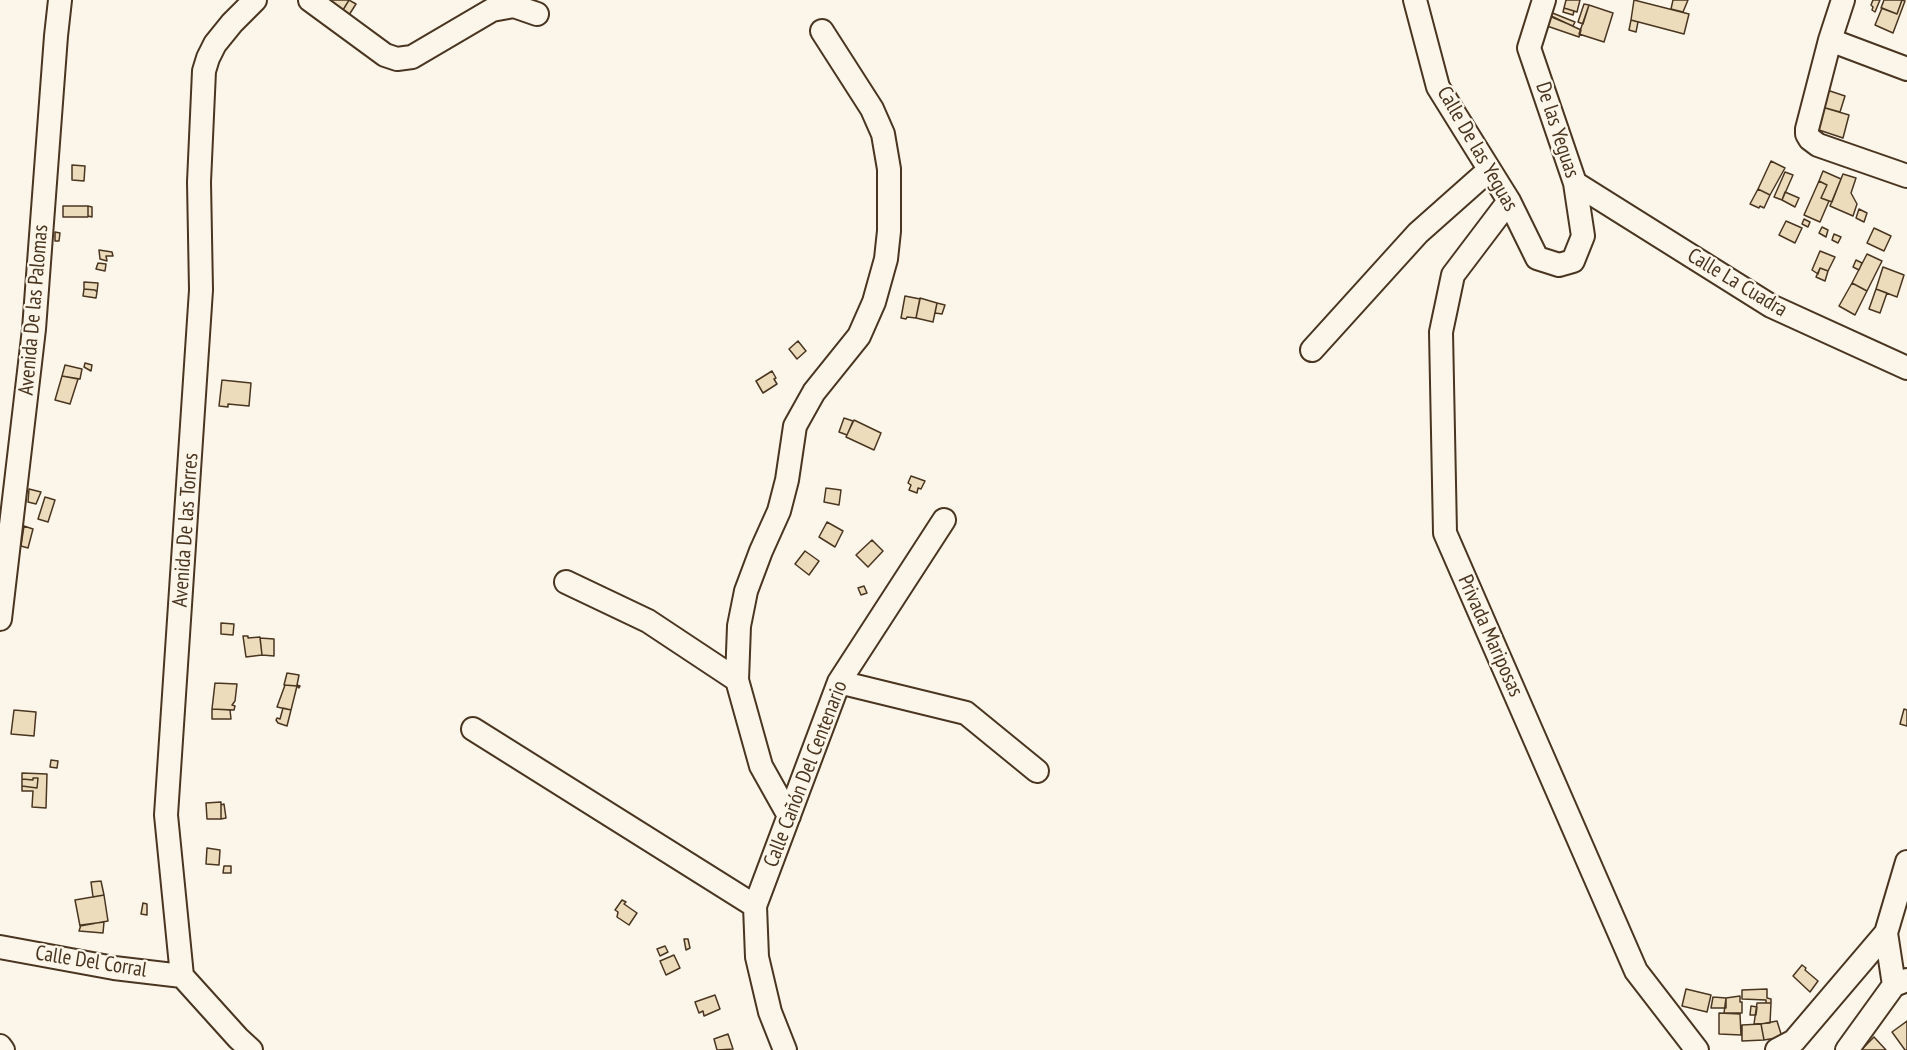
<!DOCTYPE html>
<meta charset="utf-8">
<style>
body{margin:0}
canvas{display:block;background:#fbf6e9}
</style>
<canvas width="1907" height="1050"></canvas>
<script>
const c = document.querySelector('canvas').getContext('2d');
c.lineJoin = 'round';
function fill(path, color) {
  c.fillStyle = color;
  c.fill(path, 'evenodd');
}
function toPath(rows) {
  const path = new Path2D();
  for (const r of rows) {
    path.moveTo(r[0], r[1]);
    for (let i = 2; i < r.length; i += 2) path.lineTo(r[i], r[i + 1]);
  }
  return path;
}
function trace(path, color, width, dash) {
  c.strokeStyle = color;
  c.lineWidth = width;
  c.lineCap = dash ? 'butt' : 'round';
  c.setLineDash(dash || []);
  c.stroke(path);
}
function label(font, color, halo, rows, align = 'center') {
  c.font = font + ' "PT Sans Narrow",sans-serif';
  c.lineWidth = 4.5;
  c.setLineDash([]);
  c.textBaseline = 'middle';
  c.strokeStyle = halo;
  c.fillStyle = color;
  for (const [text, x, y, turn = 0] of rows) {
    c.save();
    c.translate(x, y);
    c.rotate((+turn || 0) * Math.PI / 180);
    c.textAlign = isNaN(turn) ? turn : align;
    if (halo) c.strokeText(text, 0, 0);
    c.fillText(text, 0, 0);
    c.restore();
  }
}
const building = toPath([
 [326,0,349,0,343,10,326,0],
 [349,0,356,4,349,15,343,10,349,0],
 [1566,0,1580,0,1577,12,1564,8,1566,0],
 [1634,0,1689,14,1684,34,1631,20,1634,0],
 [1673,0,1688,0,1683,12,1671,9,1673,0],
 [1873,0,1880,0,1875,12,1872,10,1873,7,1871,5,1873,0],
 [1884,0,1902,0,1897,14,1881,8,1884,0],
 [1902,0,1905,1,1893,33,1875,25,1882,8,1897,14,1902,0],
 [1584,4,1589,5,1583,24,1578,22,1584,4],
 [1589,5,1613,13,1604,42,1579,34,1589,5],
 [1564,8,1574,11,1573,15,1563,12,1564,8],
 [1550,12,1575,22,1573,26,1554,18,1549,15,1550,12],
 [1549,15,1581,30,1579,37,1547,26,1549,15],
 [1631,20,1638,22,1636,32,1629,30,1631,20],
 [1827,90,1845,96,1840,112,1822,107,1827,90],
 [1822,107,1849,115,1843,138,1816,129,1822,107],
 [1771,161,1785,168,1770,195,1758,189,1771,161],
 [72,165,85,166,84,181,72,180,72,165],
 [1823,171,1841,179,1832,202,1821,198,1827,185,1819,181,1823,171],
 [1785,172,1793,175,1782,200,1774,197,1785,172],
 [1843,174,1856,178,1851,193,1857,204,1853,216,1830,206,1843,174],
 [1819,181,1827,185,1821,198,1829,201,1820,222,1804,215,1819,181],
 [1758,189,1770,195,1764,208,1760,206,1759,208,1750,204,1758,189],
 [1785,192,1799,198,1795,207,1782,200,1785,192],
 [63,206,88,206,88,217,63,217,63,206],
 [88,206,92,207,92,217,88,216,88,206],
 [1859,209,1867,213,1864,222,1856,218,1859,209],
 [1804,219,1810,222,1808,227,1802,224,1804,219],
 [1786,221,1802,228,1795,243,1779,235,1786,221],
 [1822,227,1828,230,1826,237,1819,233,1822,227],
 [1874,228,1891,236,1884,251,1867,243,1874,228],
 [55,232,60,233,59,241,55,241,55,232],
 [1834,234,1841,237,1838,243,1832,240,1834,234],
 [99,250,112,252,113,256,106,256,107,261,100,259,99,250],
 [1820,251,1835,257,1828,271,1820,268,1818,274,1812,270,1820,251],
 [1867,254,1882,261,1867,291,1852,283,1867,254],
 [1856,260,1862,263,1859,270,1853,267,1856,260],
 [98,263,106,264,105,271,96,269,98,263],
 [1883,267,1904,275,1897,297,1876,289,1883,267],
 [1820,268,1828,271,1825,281,1816,277,1820,268],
 [84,282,98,283,97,292,95,290,84,289,84,282],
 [1852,283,1867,291,1855,315,1839,306,1852,283],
 [84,289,95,290,97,292,96,298,83,296,84,289],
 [1876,289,1887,293,1880,313,1869,309,1876,289],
 [905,296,920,299,916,318,907,317,906,319,901,318,905,296],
 [920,298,937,303,933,322,916,318,920,298],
 [937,303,945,305,942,314,935,313,937,303],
 [798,341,806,351,797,359,789,349,798,341],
 [85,363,92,365,91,371,84,367,85,363],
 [65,365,82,369,80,379,62,376,65,365],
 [772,371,776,378,774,379,777,384,763,393,756,381,772,371],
 [62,376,78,379,70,404,55,400,62,376],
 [222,380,251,383,249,406,228,404,228,407,219,406,222,380],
 [844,418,853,421,847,435,839,432,844,418],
 [854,420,881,433,874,450,846,437,854,420],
 [911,476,925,481,921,489,918,488,917,493,909,490,911,485,908,483,911,476],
 [826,488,841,490,839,505,824,502,826,488],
 [29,489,41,492,36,504,28,502,29,489],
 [45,497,55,500,48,522,38,519,45,497],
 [827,522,843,531,835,547,819,537,827,522],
 [24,526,33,529,28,548,21,546,24,526],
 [872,540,883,551,868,567,856,555,872,540],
 [805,551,819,561,809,575,795,564,805,551],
 [864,586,867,593,861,595,858,588,864,586],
 [221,623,234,624,233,635,221,634,221,623],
 [243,636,248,636,248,638,260,637,262,655,246,657,243,636],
 [260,638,274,639,274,656,262,655,260,638],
 [287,673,299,675,297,685,300,686,299,688,297,686,284,685,287,673],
 [215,683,237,684,235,701,232,705,235,706,234,710,212,709,215,683],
 [285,685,297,686,291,710,277,707,285,685],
 [283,708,291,710,287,726,278,723,276,720,277,718,280,719,283,708],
 [212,709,230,710,231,719,212,719,212,709],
 [1904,709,1907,710,1907,726,1900,724,1904,709],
 [14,710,36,712,34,736,11,734,14,710],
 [51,760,58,761,57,768,50,767,51,760],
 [22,773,47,774,46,808,32,807,33,791,22,791,22,786,37,788,38,778,33,778,33,780,22,779,22,773],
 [33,778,38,778,37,788,22,786,22,779,33,780,33,778],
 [221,802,221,819,207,819,206,803,221,802],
 [224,804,226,818,221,819,221,805,224,804],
 [207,848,220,850,219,865,206,864,207,848],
 [224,866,231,866,231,873,223,873,224,866],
 [101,881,104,895,93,897,91,882,101,881],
 [104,895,108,921,80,926,75,900,104,895],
 [622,900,626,902,624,904,637,913,629,925,617,917,618,912,615,910,622,900],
 [143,903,147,904,147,915,141,914,143,903],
 [104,922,103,933,79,931,81,925,104,922],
 [684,939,688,939,690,948,686,950,684,939],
 [665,946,668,952,660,956,657,949,665,946],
 [674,955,680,968,666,975,660,961,674,955],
 [1802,965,1806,968,1805,970,1818,981,1810,992,1793,976,1802,965],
 [1686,989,1711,995,1707,1012,1682,1006,1686,989],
 [1767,989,1767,998,1771,999,1771,1003,1766,1003,1766,1000,1742,999,1742,990,1767,989],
 [715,995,720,1009,704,1016,703,1011,699,1013,695,1002,715,995],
 [1740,996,1740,1002,1742,1002,1742,1013,1724,1013,1726,998,1740,996],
 [1713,997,1726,998,1726,1008,1711,1008,1713,997],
 [1757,1003,1771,1003,1770,1023,1754,1024,1757,1003],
 [1751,1006,1757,1007,1756,1015,1750,1015,1751,1006],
 [1719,1013,1740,1014,1741,1035,1719,1034,1719,1013],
 [1777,1021,1782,1037,1764,1040,1761,1024,1777,1021],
 [1907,1021,1907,1050,1905,1050,1892,1032,1907,1021],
 [1761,1024,1764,1040,1742,1041,1742,1025,1761,1024],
 [728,1034,733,1049,717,1050,714,1039,728,1034],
 [1874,1037,1886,1050,1861,1050,1874,1037]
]);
fill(building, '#ecdcbc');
trace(building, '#4a3520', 1.5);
const minor = toPath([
 [310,0,385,55,397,59,412,57,492,10,514,6,537,14],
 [1415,0,1438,87,1509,201,1537,258,1559,265,1573,261,1583,236,1575,183,1529,48,1544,0],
 [1843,0,1830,40,1807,129,1807,134,1810,139,1818,145,1907,176],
 [1830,40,1907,69],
 [1575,183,1771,306,1907,368],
 [1509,201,1453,275,1441,332,1445,533,1636,971,1697,1050],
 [1312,350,1418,233,1489,170],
 [566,582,648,621,737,680],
 [0,619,34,329,56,36,60,0],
 [839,682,966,713,1037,771],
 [473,729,755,906],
 [789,816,761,766,737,680,739,626,746,591,761,551,779,511,787,480,795,426,814,392,859,336,874,302,886,259,889,231,889,169,883,134,872,109,822,31],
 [0,947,114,968,182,976],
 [1894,985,1886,933,1907,862],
 [0,1046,3,1050],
 [251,1050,238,1038,182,976,166,815,201,290,199,182,204,71,208,58,215,44,232,23,255,0],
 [785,1050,770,1012,757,957,755,906,839,682,944,520],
 [1777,1050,1794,1041,1886,933],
 [1847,1050,1894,985,1907,980]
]);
trace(minor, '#4a3520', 26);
trace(minor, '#fbf6e9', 22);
label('21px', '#4a3520', '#fbf6e9', [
 ["De las Yeguas",1557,130,72],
 ["Calle De las Yeguas",1477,149,60],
 ["Calle La Cuadra",1737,283,31],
 ["Avenida De las Palomas",34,310,-85],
 ["Avenida De las Torres",186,530,-86],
 ["Privada Mariposas",1490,636,66],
 ["Calle Cañón Del Centenario",806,774,-69],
 ["Calle Del Corral",91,962,9]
]);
</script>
